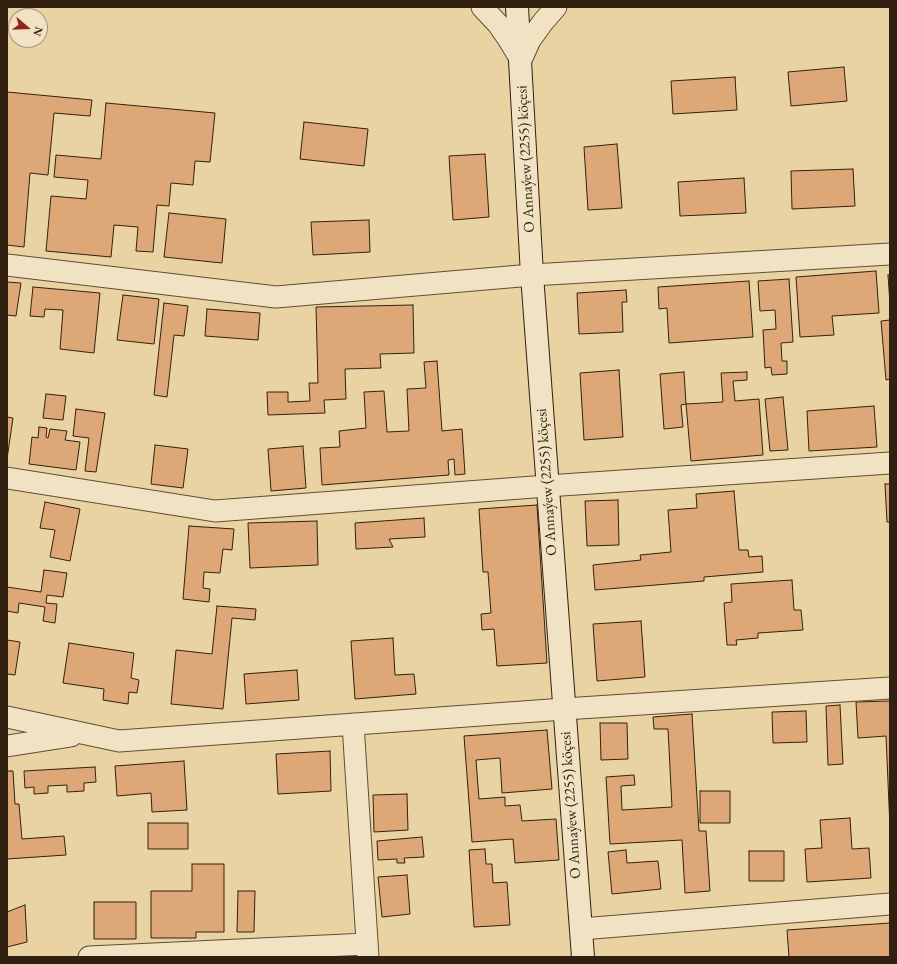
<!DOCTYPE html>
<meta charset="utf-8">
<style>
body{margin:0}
#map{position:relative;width:897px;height:964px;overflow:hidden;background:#ead3a2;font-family:"EB Garamond",serif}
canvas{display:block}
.frame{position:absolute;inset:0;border:8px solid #322110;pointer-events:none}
.north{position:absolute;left:8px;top:8px;width:40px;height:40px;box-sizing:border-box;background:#f1e2c3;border:1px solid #a5957b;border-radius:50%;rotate:109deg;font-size:11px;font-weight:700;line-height:16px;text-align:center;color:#322110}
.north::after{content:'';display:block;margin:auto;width:14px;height:18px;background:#8f2418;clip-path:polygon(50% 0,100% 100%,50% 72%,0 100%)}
</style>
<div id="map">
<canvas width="897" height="964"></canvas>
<div class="frame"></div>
<div class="north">N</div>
</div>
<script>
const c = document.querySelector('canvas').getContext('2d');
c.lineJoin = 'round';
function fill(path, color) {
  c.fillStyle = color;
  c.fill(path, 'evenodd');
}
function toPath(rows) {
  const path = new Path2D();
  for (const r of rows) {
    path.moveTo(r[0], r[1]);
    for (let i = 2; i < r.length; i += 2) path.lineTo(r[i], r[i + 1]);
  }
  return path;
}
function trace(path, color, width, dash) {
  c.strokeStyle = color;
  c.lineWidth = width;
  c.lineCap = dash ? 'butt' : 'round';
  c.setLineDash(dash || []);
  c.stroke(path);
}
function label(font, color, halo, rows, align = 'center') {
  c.font = font + ' "EB Garamond",serif';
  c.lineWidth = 4;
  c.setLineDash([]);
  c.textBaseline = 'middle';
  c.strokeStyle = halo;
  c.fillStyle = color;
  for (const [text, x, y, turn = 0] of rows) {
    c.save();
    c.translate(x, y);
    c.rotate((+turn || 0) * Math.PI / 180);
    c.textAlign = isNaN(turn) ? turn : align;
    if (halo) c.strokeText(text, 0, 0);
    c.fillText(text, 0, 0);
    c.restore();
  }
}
const building = toPath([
 [844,67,847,101,791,106,788,72,844,67],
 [735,77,737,110,673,114,671,81,735,77],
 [7,92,92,100,90,116,54,113,48,175,30,173,24,247,7,245,7,92],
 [106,103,215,113,210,162,195,161,193,185,171,183,169,206,157,205,153,252,136,251,138,227,114,225,111,257,46,251,51,196,86,199,88,180,54,177,56,155,101,159,106,103],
 [304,122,368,129,364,166,300,159,304,122],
 [617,144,622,208,588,210,584,147,617,144],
 [485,154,489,217,453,220,449,156,485,154],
 [853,169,855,206,792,209,791,171,853,169],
 [744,178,746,213,680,216,678,182,744,178],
 [169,213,226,219,222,263,164,257,169,213],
 [369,220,370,252,313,255,311,222,369,220],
 [876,271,879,313,832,316,834,335,800,337,796,277,876,271],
 [888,275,890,275,890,304,888,275],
 [789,279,793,342,781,343,782,361,787,361,787,374,772,375,771,367,765,368,763,330,776,329,775,310,760,311,758,281,789,279],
 [749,281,753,337,669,343,667,308,659,309,658,287,749,281],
 [7,282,21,283,16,316,7,315,7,282],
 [33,287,100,293,94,353,60,349,63,310,45,309,44,317,30,316,33,287],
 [626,290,627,302,622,302,623,332,579,334,577,293,626,290],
 [123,295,159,299,154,344,117,340,123,295],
 [164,303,188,306,184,336,174,335,167,397,154,395,164,303],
 [413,305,414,353,380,354,381,368,345,369,346,399,324,400,325,413,268,415,267,392,288,392,288,402,310,401,309,383,318,383,316,307,413,305],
 [207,309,260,313,258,340,205,336,207,309],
 [890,320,890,379,886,380,881,321,890,320],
 [437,361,442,431,462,429,465,474,455,475,454,459,448,460,449,475,322,485,320,448,340,447,339,431,366,428,364,392,384,391,387,432,409,431,407,389,426,388,424,362,437,361],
 [619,370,623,437,584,440,580,373,619,370],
 [684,372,686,404,681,405,683,427,664,429,660,374,684,372],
 [747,372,747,380,733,381,735,401,759,399,763,455,691,461,686,404,723,402,721,373,747,372],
 [46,394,66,396,63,420,43,418,46,394],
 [783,397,788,450,770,451,765,399,783,397],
 [874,406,877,447,809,451,807,411,874,406],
 [76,409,105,413,96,472,85,471,89,438,73,436,76,409],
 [7,417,13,418,7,459,7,417],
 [39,427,47,428,46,437,48,438,50,429,67,431,65,440,80,442,76,470,29,464,32,437,38,438,39,427],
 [155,445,188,449,183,488,151,484,155,445],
 [303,446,306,488,271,491,268,449,303,446],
 [885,484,890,484,890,522,887,522,885,484],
 [734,491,739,550,748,550,749,557,762,556,763,572,704,577,704,581,595,590,593,565,641,560,640,555,671,552,668,510,697,508,696,494,734,491],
 [618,500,619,545,587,546,585,501,618,500],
 [45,502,80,509,70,561,50,557,55,530,40,528,45,502],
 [537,505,547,663,497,666,494,629,482,630,481,614,491,613,488,572,483,572,479,509,537,505],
 [424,518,425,537,389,539,393,547,356,549,355,523,424,518],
 [317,521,318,565,250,568,248,523,317,521],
 [189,526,234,529,232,550,223,549,220,573,204,572,203,588,210,589,209,602,183,599,189,526],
 [44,570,67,573,63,597,47,595,46,603,57,604,55,623,43,621,45,607,19,603,18,613,7,611,7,587,41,592,44,570],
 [792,580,794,610,801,610,803,630,758,633,758,638,736,640,737,645,727,645,724,603,732,602,731,584,792,580],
 [217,606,256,609,255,620,232,618,223,709,171,704,176,650,212,654,217,606],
 [641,621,645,677,597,681,593,624,641,621],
 [393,638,395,675,414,674,416,694,355,699,351,641,393,638],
 [7,640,20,642,15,675,7,674,7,640],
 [69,643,134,653,131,678,139,680,137,693,129,692,128,704,103,700,104,689,63,683,69,643],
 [297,670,299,700,246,704,244,674,297,670],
 [890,701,890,828,886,736,858,738,856,702,890,701],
 [840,705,843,764,828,765,826,706,840,705],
 [806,711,807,742,773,743,772,712,806,711],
 [692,714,699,831,706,831,710,891,685,893,682,840,610,844,606,777,634,775,635,785,621,786,622,810,672,807,668,729,654,729,653,717,692,714],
 [600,723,627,723,628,759,601,760,600,723],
 [547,730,552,789,502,793,500,758,476,760,479,799,505,797,505,806,520,805,522,821,556,819,559,860,515,863,513,839,472,842,464,736,547,730],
 [330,751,331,791,278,794,276,754,330,751],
 [184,761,187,810,152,812,151,793,117,796,115,766,184,761],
 [95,767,96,782,84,783,84,791,67,792,67,785,48,786,48,793,34,794,34,787,25,788,24,771,95,767],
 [7,771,13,771,15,804,19,804,22,839,64,836,66,855,7,859,7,771],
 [700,791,730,791,730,823,700,823,700,791],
 [407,794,408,830,374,832,373,795,407,794],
 [850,818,852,849,869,848,871,878,807,882,805,849,822,848,820,820,850,818],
 [148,823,188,823,188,849,148,849,148,823],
 [422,837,424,857,404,858,405,863,397,863,397,859,378,860,377,841,422,837],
 [485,849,486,864,492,864,493,883,507,882,510,925,474,927,469,850,485,849],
 [626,850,627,863,658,861,661,889,612,894,608,852,626,850],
 [749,851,784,851,784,881,749,881,749,851],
 [192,864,224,864,224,932,196,932,196,938,151,938,151,891,192,891,192,864],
 [407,875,410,914,382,917,378,877,407,875],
 [238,891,255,891,254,932,237,932,238,891],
 [94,902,136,902,136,939,94,939,94,902],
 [25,905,27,942,7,947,7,912,25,905],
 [890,923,890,957,789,957,787,930,890,923]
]);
fill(building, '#dea777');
trace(building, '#322110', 1);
const minor = toPath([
 [482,7,498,24,509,40,521,60],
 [521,60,530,40,543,22,556,7],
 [7,265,276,297,532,275,890,254],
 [7,478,215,511,547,486,890,463],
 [7,717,119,741,564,709,890,688],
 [353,724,368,957],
 [7,746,71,736],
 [581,929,890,904],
 [89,957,367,944]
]);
const secondary = toPath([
 [517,7,532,275,583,957]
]);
trace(minor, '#604e34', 23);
trace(secondary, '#322110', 24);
trace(minor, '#f1e2c3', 21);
trace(secondary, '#f1e2c3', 22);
label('15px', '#322110', '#f1e2c3', [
 ["O Annaýew (2255) köçesi",526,159,-93],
 ["O Annaýew (2255) köçesi",547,482,-94],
 ["O Annaýew (2255) köçesi",571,805,-94]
]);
</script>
